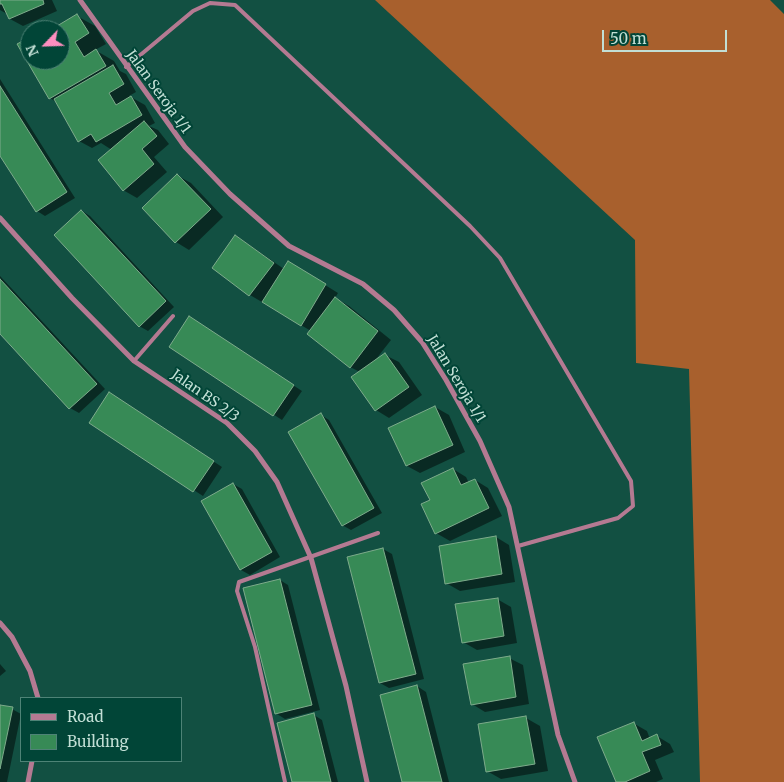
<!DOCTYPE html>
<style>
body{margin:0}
#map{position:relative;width:784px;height:782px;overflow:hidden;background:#125042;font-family:Merriweather,serif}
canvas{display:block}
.legend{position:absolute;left:20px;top:697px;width:162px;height:65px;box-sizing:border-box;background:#014537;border:1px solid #4e8376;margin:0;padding:6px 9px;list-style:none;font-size:15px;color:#c2dfd5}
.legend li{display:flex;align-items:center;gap:10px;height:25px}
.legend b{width:25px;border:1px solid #4e8376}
.north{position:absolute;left:20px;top:20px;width:50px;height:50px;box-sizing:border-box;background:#014537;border:1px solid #4e8376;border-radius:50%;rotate:246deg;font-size:14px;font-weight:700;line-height:20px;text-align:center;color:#c2dfd5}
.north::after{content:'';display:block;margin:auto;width:18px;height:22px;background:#fd8ebf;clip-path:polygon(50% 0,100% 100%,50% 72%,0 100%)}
.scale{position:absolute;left:602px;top:30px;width:125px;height:22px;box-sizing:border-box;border:2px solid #c2dfd5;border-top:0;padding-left:6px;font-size:15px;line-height:18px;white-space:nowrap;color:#c2dfd5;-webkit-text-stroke:4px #014537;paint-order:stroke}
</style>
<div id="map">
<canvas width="784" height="782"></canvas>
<ul class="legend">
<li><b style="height:6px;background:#b47a92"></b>Road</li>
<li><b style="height:14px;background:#378a56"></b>Building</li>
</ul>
<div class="north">N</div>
<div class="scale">50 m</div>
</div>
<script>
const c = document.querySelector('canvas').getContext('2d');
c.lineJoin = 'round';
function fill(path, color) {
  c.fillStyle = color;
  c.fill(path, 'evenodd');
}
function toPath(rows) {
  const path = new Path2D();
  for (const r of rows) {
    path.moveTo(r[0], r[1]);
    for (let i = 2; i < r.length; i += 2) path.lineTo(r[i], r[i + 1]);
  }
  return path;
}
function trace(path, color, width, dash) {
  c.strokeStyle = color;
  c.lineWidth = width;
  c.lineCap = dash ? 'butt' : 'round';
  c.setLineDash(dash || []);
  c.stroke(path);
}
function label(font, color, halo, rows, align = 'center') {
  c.font = font + ' Merriweather,serif';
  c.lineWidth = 4;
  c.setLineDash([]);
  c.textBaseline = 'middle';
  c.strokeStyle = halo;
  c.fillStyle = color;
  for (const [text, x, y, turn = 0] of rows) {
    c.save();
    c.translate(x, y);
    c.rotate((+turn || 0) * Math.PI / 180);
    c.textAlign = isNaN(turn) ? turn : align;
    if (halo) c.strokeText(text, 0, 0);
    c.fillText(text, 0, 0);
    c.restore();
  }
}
fill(toPath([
 [375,0,770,0,784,14,784,782,700,782,689,369,636,363,635,240]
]), '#a8602d');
fill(toPath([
 [0,0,52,0,57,11,23,26,10,19,7,14,0,10],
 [77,16,95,26,106,44,95,50,114,61,120,71,126,74,136,92,129,96,145,105,155,123,149,126,158,130,169,144,154,157,167,172,137,198,123,190,112,150,101,143,92,148,79,141,56,102,50,98,19,45,30,38,30,60,60,60,60,30,44,30,49,27,54,30],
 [0,79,75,198,45,216,37,211,0,153],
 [178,176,191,183,223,217,189,250,176,242],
 [82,211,90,216,174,307,148,331,139,326],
 [236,236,284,269,301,270,338,293,335,298,349,306,391,340,373,363,385,355,399,362,422,395,389,418,376,410,360,372,350,367,311,331,250,295,213,268],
 [0,276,105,389,79,413,70,408,0,332],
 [198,323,302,391,282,420,170,347],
 [118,399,222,467,203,496,90,423],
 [435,407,449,415,465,452,420,473,407,466],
 [321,415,329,420,382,513,351,530,342,525],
 [453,469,466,477,469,483,475,480,488,488,502,516,450,541,436,533,431,501],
 [233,484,242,489,280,557,250,575,241,570],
 [496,537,509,545,515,582,460,591,446,583],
 [383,549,392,554,424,679,389,688,380,683],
 [280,580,288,585,320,710,285,719,277,714,245,589],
 [497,599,511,607,517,643,477,650,463,642],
 [509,658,523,665,529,704,485,712,472,704],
 [0,664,6,671,0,676],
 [417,686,426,692,449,782,404,782],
 [0,706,12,709,21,714,7,782,0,782],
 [314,715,322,720,338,782,294,782],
 [526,718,540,726,548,771,501,779,487,771],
 [633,723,647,731,650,739,657,736,670,744,674,752,655,760,663,779,656,782,617,782]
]), '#0007');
const building = toPath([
 [0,0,43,0,44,4,9,19,2,4,0,4,0,0],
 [77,14,89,33,75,42,84,57,96,49,106,66,49,99,17,44,30,37,30,60,60,60,60,30,42,30,49,26,52,29,77,14],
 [113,65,124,84,109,93,116,105,131,96,142,115,96,142,91,134,78,142,54,99,113,65],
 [0,86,67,192,36,212,0,156,0,86],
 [144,121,157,136,142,149,154,164,123,191,98,160,144,121],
 [177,174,211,209,175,243,142,208,177,174],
 [81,210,166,301,139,327,54,235,81,210],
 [235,235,274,263,249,296,212,268,235,235],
 [288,261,326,284,301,326,262,302,288,261],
 [0,279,97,384,69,409,0,334,0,279],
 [335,297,378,331,350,368,307,334,335,297],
 [189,316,294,385,273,416,169,347,189,316],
 [385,353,409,387,375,411,351,377,385,353],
 [109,392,214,461,193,492,89,423,109,392],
 [435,406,453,445,406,466,388,428,435,406],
 [321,413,374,508,342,526,288,432,321,413],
 [453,468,461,485,475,479,489,508,435,534,421,504,430,500,421,483,453,468],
 [233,483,272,552,240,570,201,501,233,483],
 [496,536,502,574,445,584,439,546,496,536],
 [383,548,416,674,379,683,347,557,383,548],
 [280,579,312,705,275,714,243,588,280,579],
 [498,598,504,636,462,643,455,604,498,598],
 [510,656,516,697,471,705,463,664,510,656],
 [417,685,442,782,402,782,380,695,417,685],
 [0,705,13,707,0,769,0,705],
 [314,713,331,782,292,782,277,723,314,713],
 [526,716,535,764,486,772,478,724,526,716],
 [634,722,642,741,657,734,661,745,642,752,650,771,625,782,616,782,597,737,634,722]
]);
fill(building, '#378a56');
trace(building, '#7eab8b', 1);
trace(toPath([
 [126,67,193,11,210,3,235,5,470,226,500,258,631,481,633,506,618,518,518,546],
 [134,361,173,316],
 [285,782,255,647,237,591,239,582,378,533]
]), '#b47a92', 4);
trace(toPath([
 [80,0,185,147,230,194,289,246,363,284,394,310,422,342,446,380,480,441,509,507,558,735,575,782],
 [0,218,72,298,134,361,227,423,255,451,277,482,311,558,346,686,367,782],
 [0,623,12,637,30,671,38,698],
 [28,782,32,761]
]), '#b47a92', 5);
label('14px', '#c2dfd5', '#014537', [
 ["Jalan Seroja 1/1",158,92,54],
 ["Jalan Seroja 1/1",456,379,59],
 ["Jalan BS 2/3",205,396,35]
]);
</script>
